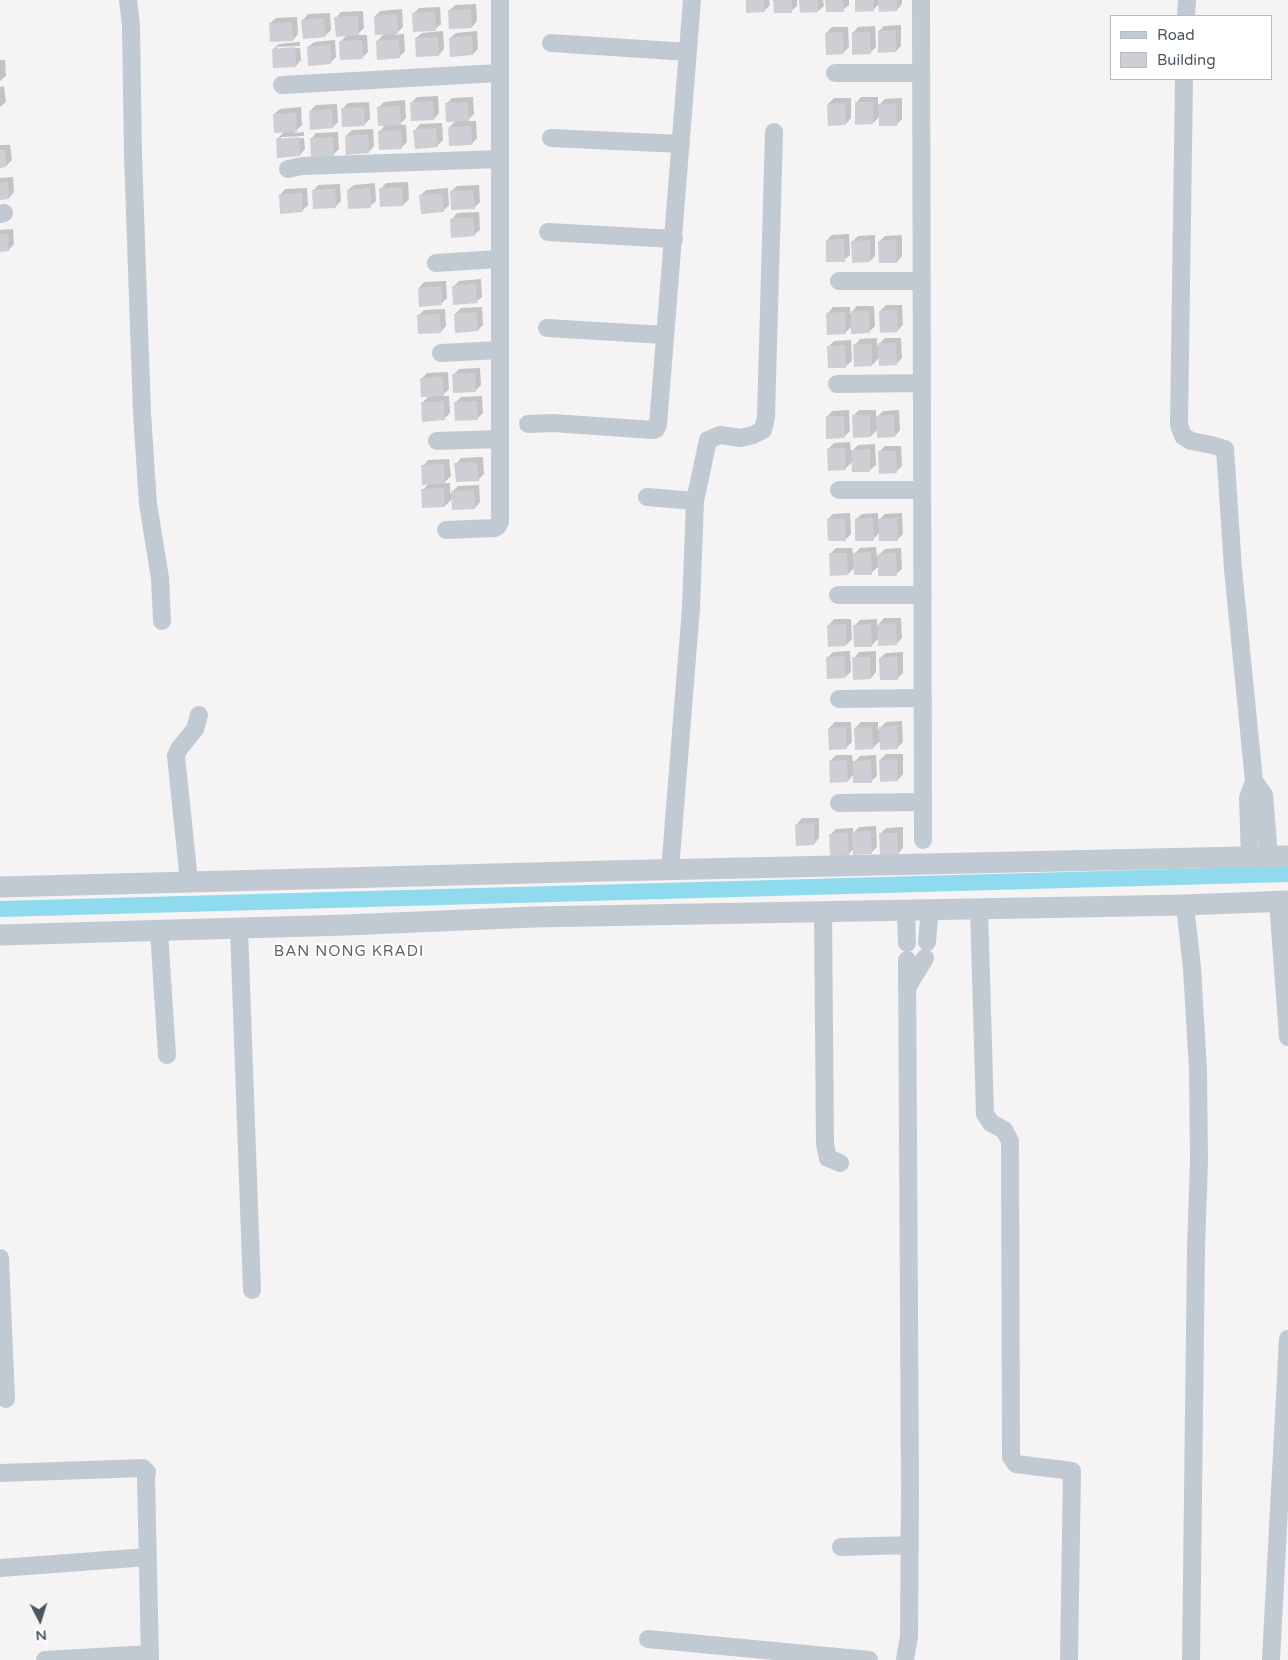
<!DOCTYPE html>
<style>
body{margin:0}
#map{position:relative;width:1288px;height:1660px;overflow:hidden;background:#f5f3f3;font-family:"Varela Round",sans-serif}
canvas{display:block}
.legend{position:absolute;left:1110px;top:15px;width:162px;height:65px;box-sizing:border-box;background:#fff;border:1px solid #b7bbc0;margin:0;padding:6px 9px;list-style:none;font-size:15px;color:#4a5661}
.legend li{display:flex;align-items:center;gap:10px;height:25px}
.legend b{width:25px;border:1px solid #b7bbc0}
.north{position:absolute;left:15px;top:1595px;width:50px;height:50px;-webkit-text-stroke:4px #fff;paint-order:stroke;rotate:175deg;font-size:14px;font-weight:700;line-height:20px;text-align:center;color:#4a5661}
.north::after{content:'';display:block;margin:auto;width:18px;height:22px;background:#4a5661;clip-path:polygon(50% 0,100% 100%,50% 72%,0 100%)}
</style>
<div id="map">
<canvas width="1288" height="1660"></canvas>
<ul class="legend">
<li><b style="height:6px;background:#c1cad2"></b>Road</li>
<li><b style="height:14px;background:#cdcfd5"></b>Building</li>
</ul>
<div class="north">N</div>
</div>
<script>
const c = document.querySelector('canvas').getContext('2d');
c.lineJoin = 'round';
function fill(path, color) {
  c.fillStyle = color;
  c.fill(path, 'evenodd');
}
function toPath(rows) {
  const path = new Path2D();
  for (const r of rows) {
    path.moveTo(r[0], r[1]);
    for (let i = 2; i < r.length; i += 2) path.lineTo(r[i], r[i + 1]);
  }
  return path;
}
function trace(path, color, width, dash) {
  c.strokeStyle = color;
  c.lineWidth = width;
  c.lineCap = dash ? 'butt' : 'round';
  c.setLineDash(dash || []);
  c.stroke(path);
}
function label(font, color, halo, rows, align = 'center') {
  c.font = font + ' "Varela Round",sans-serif';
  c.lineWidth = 4;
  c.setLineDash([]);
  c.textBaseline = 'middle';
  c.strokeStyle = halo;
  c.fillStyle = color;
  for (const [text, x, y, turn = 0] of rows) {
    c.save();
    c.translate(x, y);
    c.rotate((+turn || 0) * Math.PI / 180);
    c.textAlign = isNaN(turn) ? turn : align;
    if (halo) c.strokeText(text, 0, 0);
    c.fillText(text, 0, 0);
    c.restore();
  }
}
fill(toPath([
 [747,0,769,0,770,5,764,11],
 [775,0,797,0,797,6,791,11],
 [801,0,823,0,824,6,818,11],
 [826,0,849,0,849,5,843,10],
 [856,0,902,0,902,4,897,10,880,3,873,10],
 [476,4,477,21,472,27,449,11,455,5],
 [440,7,441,24,435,29,413,14,419,8],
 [402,9,403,27,395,35,404,34,405,51,399,57,377,41,385,33,375,16,380,11],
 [363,11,364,28,357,35,367,35,368,52,362,58,340,42,347,35,336,18,341,12],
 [330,13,331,30,325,36,303,20,308,14],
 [297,17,298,34,293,40,270,23,276,18],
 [901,25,901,46,896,51,879,31,884,26],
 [875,26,876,47,870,53,853,33,858,27],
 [832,27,848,27,849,47,843,53,826,33],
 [443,31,444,49,439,55,416,38,422,33],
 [477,31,478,49,473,54,450,38,456,33],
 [335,40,336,57,330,63,308,47,314,42],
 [300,42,300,46,277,47,277,50,300,48,301,60,296,66,273,49,279,44],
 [0,60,5,60,6,76,0,81],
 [4,86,6,102,0,107,0,87],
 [438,96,439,113,434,119,411,103,417,97],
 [473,97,474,114,467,121,476,121,477,138,472,144,449,128,456,120,446,104,452,98],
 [861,97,878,97,878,106,885,99,902,98,902,119,897,124,880,116,873,123,856,103],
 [834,98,851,98,851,118,846,124,828,104],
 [405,100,406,118,399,125,406,125,407,142,402,147,379,132,386,124,378,108,384,102],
 [369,102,370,119,364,125,342,109,348,103],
 [337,104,338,122,333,127,310,111,316,105],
 [301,107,302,125,294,133,304,132,304,136,281,137,281,140,304,138,305,149,300,155,277,139,285,131,274,114,280,109],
 [442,123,443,140,437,146,415,130,420,124],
 [373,129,374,146,369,152,346,136,352,130],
 [338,132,339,149,333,155,311,139,316,133],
 [0,145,10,145,12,160,6,166,0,166],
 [13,177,14,192,9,198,0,199,0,178],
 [408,182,409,199,403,205,381,189,386,183],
 [375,183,376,201,370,206,348,190,354,185],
 [340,184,341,201,335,207,313,191,318,185],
 [479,185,480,202,474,208,451,191,457,186],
 [307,188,308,205,302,211,280,195,285,189],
 [448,188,449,205,443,211,421,195,426,190],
 [479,212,480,230,474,235,452,219,457,213],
 [13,229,14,244,9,250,0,251,0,230],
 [849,234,850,255,844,260,827,240,832,235],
 [875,235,875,256,870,261,853,241,858,236],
 [902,235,902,256,897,262,879,242,885,236],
 [481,279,482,297,476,302,454,286,459,281],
 [446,281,447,298,441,304,419,288,424,282],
 [886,305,902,305,903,325,897,331,880,311],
 [857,306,874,306,875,326,869,332,852,326,845,333,828,313,833,307,850,307,850,314],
 [482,307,483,325,478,330,455,314,461,308],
 [445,309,446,326,441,332,418,316,424,310],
 [877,338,877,346,885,338,901,338,902,358,896,364,880,357,872,365,855,345,860,339],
 [851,340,852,361,846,366,829,346,834,341],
 [480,368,481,385,475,391,453,375,459,369],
 [448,372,449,389,442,396,449,396,450,413,444,419,422,403,429,396,421,379,427,373],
 [482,396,483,413,477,419,455,403,461,397],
 [849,410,850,431,844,437,827,417,832,411],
 [859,410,876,410,876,418,883,411,899,410,900,430,895,436,878,429,871,436,853,416],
 [850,442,851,452,858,445,875,444,876,465,870,470,853,461,845,469,828,449,834,443],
 [885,446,901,446,902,466,896,472,879,452],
 [483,457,484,474,478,480,456,464,461,458],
 [449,459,451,476,444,483,450,483,450,494,458,486,479,485,480,502,475,508,453,498,445,506,423,490,429,483,423,466,428,460],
 [850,513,851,534,845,540,828,519,833,514],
 [878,513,878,521,885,514,902,513,903,534,897,540,880,532,873,539,856,519,862,514],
 [876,547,877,557,885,549,901,548,902,569,896,574,879,566,871,573,855,567,848,574,830,554,836,548,852,548,853,555,860,548],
 [884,618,901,618,902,638,896,644,879,638,872,645,855,625,860,620,877,619,877,626],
 [834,619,851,619,852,639,846,645,829,625],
 [850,651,851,672,845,677,828,657,833,652],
 [876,651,876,672,871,678,854,658,859,652],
 [903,652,903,673,898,678,880,658,886,653],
 [902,721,903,742,897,748,881,740,873,748,855,728,861,722,878,722,878,730,886,722],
 [835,722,851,722,852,742,846,748,829,728],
 [886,754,903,754,903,774,898,780,880,760],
 [836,755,852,755,853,763,860,756,876,755,877,776,871,781,854,774,848,781,830,761],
 [802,818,819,818,819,838,814,844,797,824],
 [876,826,877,847,871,853,854,848,848,855,831,834,836,829,853,828,853,833,859,827],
 [903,827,903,848,898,854,880,834,886,828]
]), '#0003');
trace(toPath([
 [0,909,1288,874]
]), '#90daee', 16);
fill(toPath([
 [746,0,764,0,765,12,746,13],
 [773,0,792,0,792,13,774,13],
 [799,0,818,0,818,12,800,13],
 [825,0,843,0,844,12,826,12],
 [855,0,873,0,874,11,855,12],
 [878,0,897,0,897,11,879,12],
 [471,9,472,28,449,29,448,10],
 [435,12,436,31,413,32,412,13],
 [397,14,398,34,375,35,374,16],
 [358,16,359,35,336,37,334,17],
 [324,18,326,37,303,39,301,20],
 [292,22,293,41,270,42,269,23],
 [896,30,896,52,878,53,878,31],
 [843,32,844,54,826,55,825,33],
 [852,32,870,32,871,54,852,55],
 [472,36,473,55,450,57,449,38],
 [438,37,439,56,416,57,415,38],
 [399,39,400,58,377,60,376,41],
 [362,40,363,59,340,60,339,41],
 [330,45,331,64,308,66,307,47],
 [295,47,296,67,273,68,272,49],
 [433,101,434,120,411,121,410,102],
 [468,102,469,121,446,122,445,103],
 [855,102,873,102,873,124,855,125],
 [845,103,846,125,828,126,827,104],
 [896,103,897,126,879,126,878,104],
 [400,106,401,125,378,126,377,107],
 [364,107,365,126,342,127,341,108],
 [332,109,333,128,310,130,309,111],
 [296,113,297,132,274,133,273,114],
 [471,126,472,145,449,146,448,127],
 [436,128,438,147,415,149,413,130],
 [401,130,402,149,379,150,378,131],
 [368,134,369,153,346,155,345,136],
 [299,137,300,156,277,158,276,139],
 [333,137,334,156,311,157,310,138],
 [0,150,5,150,6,167,0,168],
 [8,182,9,199,0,200,0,183],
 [402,187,403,206,380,207,379,188],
 [370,188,371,208,348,209,347,190],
 [335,189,336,208,313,209,312,190],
 [473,190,475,209,451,210,450,191],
 [302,193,303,212,280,214,279,194],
 [442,193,444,212,421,214,419,195],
 [473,217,475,236,451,238,450,219],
 [0,234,8,234,9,251,0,252],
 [844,239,845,262,826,262,826,240],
 [870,240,870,262,852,263,851,241],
 [896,240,897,263,879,263,878,241],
 [476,284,477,303,453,305,452,286],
 [441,286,442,305,419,307,418,288],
 [897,310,898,332,880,333,879,311],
 [851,311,869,311,870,333,851,334],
 [477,312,478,331,455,333,454,314],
 [845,312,846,334,827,335,826,313],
 [440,314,441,333,418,334,417,315],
 [878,343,896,343,897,365,879,366],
 [853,344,872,344,872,366,854,367],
 [845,345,846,368,828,368,827,346],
 [475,373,476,392,453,393,452,374],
 [443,377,444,396,421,397,420,378],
 [444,401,445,420,422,422,421,402],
 [477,401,478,420,455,421,454,402],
 [852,415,870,415,871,437,853,438],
 [894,415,895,437,877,438,876,416],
 [826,416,844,416,845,438,826,439],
 [827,448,845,448,846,470,828,471],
 [870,449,870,472,852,472,851,450],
 [878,451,896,451,897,473,879,474],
 [477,462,479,481,456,482,454,463],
 [444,464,445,483,422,485,421,465],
 [444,488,445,507,422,508,421,489],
 [474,490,475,509,452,510,451,491],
 [845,518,846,541,828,541,827,519],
 [873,518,874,541,855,541,855,519],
 [897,518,898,541,879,541,878,519],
 [871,552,872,575,854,575,853,553],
 [829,553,847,553,848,575,830,576],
 [896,553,897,576,878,576,878,554],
 [896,623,897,645,878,646,878,624],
 [846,624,846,646,828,647,827,625],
 [871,624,872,647,854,647,853,625],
 [845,656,845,678,827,679,826,657],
 [852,657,870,657,871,679,853,680],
 [897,657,898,680,880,680,879,658],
 [897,726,898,749,880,750,879,727],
 [846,727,847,749,829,750,828,728],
 [872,727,873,749,855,750,854,728],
 [897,759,898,781,880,782,879,760],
 [847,760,848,782,830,783,829,761],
 [871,760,872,783,853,783,853,761],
 [814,823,814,845,796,846,795,824],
 [871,831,872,854,853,855,852,832],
 [848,833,849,856,830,856,829,834],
 [879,833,897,833,898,855,880,856]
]), '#cdcfd5');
trace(toPath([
 [128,0,131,25,133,155,142,413,148,504,160,578,162,621],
 [921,0,923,840],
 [1186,16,1187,0],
 [551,43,688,52],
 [835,73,921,73],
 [1184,79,1179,425,1183,436,1191,441,1212,445,1225,449,1233,569,1254,781,1248,798,1250,857],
 [282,85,499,73],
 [551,138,681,144],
 [288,169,302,166,499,159],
 [0,214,4,213],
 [548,232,674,239],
 [436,263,498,259],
 [839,281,922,281],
 [547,328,665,335],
 [441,353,499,350],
 [837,384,922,383],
 [528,424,553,423,653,430,656,429,658,425,692,0],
 [437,441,499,439],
 [839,490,922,490],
 [647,497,695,501],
 [446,530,495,528,498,526,500,522,500,0],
 [838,595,923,595],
 [839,699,923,698],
 [1254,781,1264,795,1269,857],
 [839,803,922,802],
 [670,870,691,608,695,501,708,440,720,435,741,438,753,435,763,430,766,417,774,132],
 [189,881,176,756,179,749,195,729,199,715],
 [1278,901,1288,1037],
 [1185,905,1192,968,1198,1070,1199,1161,1196,1249,1191,1660],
 [979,908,985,1114,991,1123,1004,1130,1010,1141,1011,1457,1016,1464,1072,1471,1069,1660],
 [906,910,907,943],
 [823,911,825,1144,828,1158,840,1163],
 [239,929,252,1290],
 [159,931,167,1055],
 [927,942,930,909],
 [908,986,925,958],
 [0,1258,6,1399],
 [0,1473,143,1468,147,1472,146,1476,150,1660],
 [841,1547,910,1545],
 [0,1568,148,1557],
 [648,1639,869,1660],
 [45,1660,150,1654],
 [905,1660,909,1636,910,1490,907,960],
 [1271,1660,1288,1339]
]), '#c1cad2', 18);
trace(toPath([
 [0,887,607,871,1288,856],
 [0,935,346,925,534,917,1185,905,1288,901]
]), '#c1cad2', 21);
c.letterSpacing = '1px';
label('15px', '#5f6368', '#fff', [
 ["BAN NONG KRADI",349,952]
]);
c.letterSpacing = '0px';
</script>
